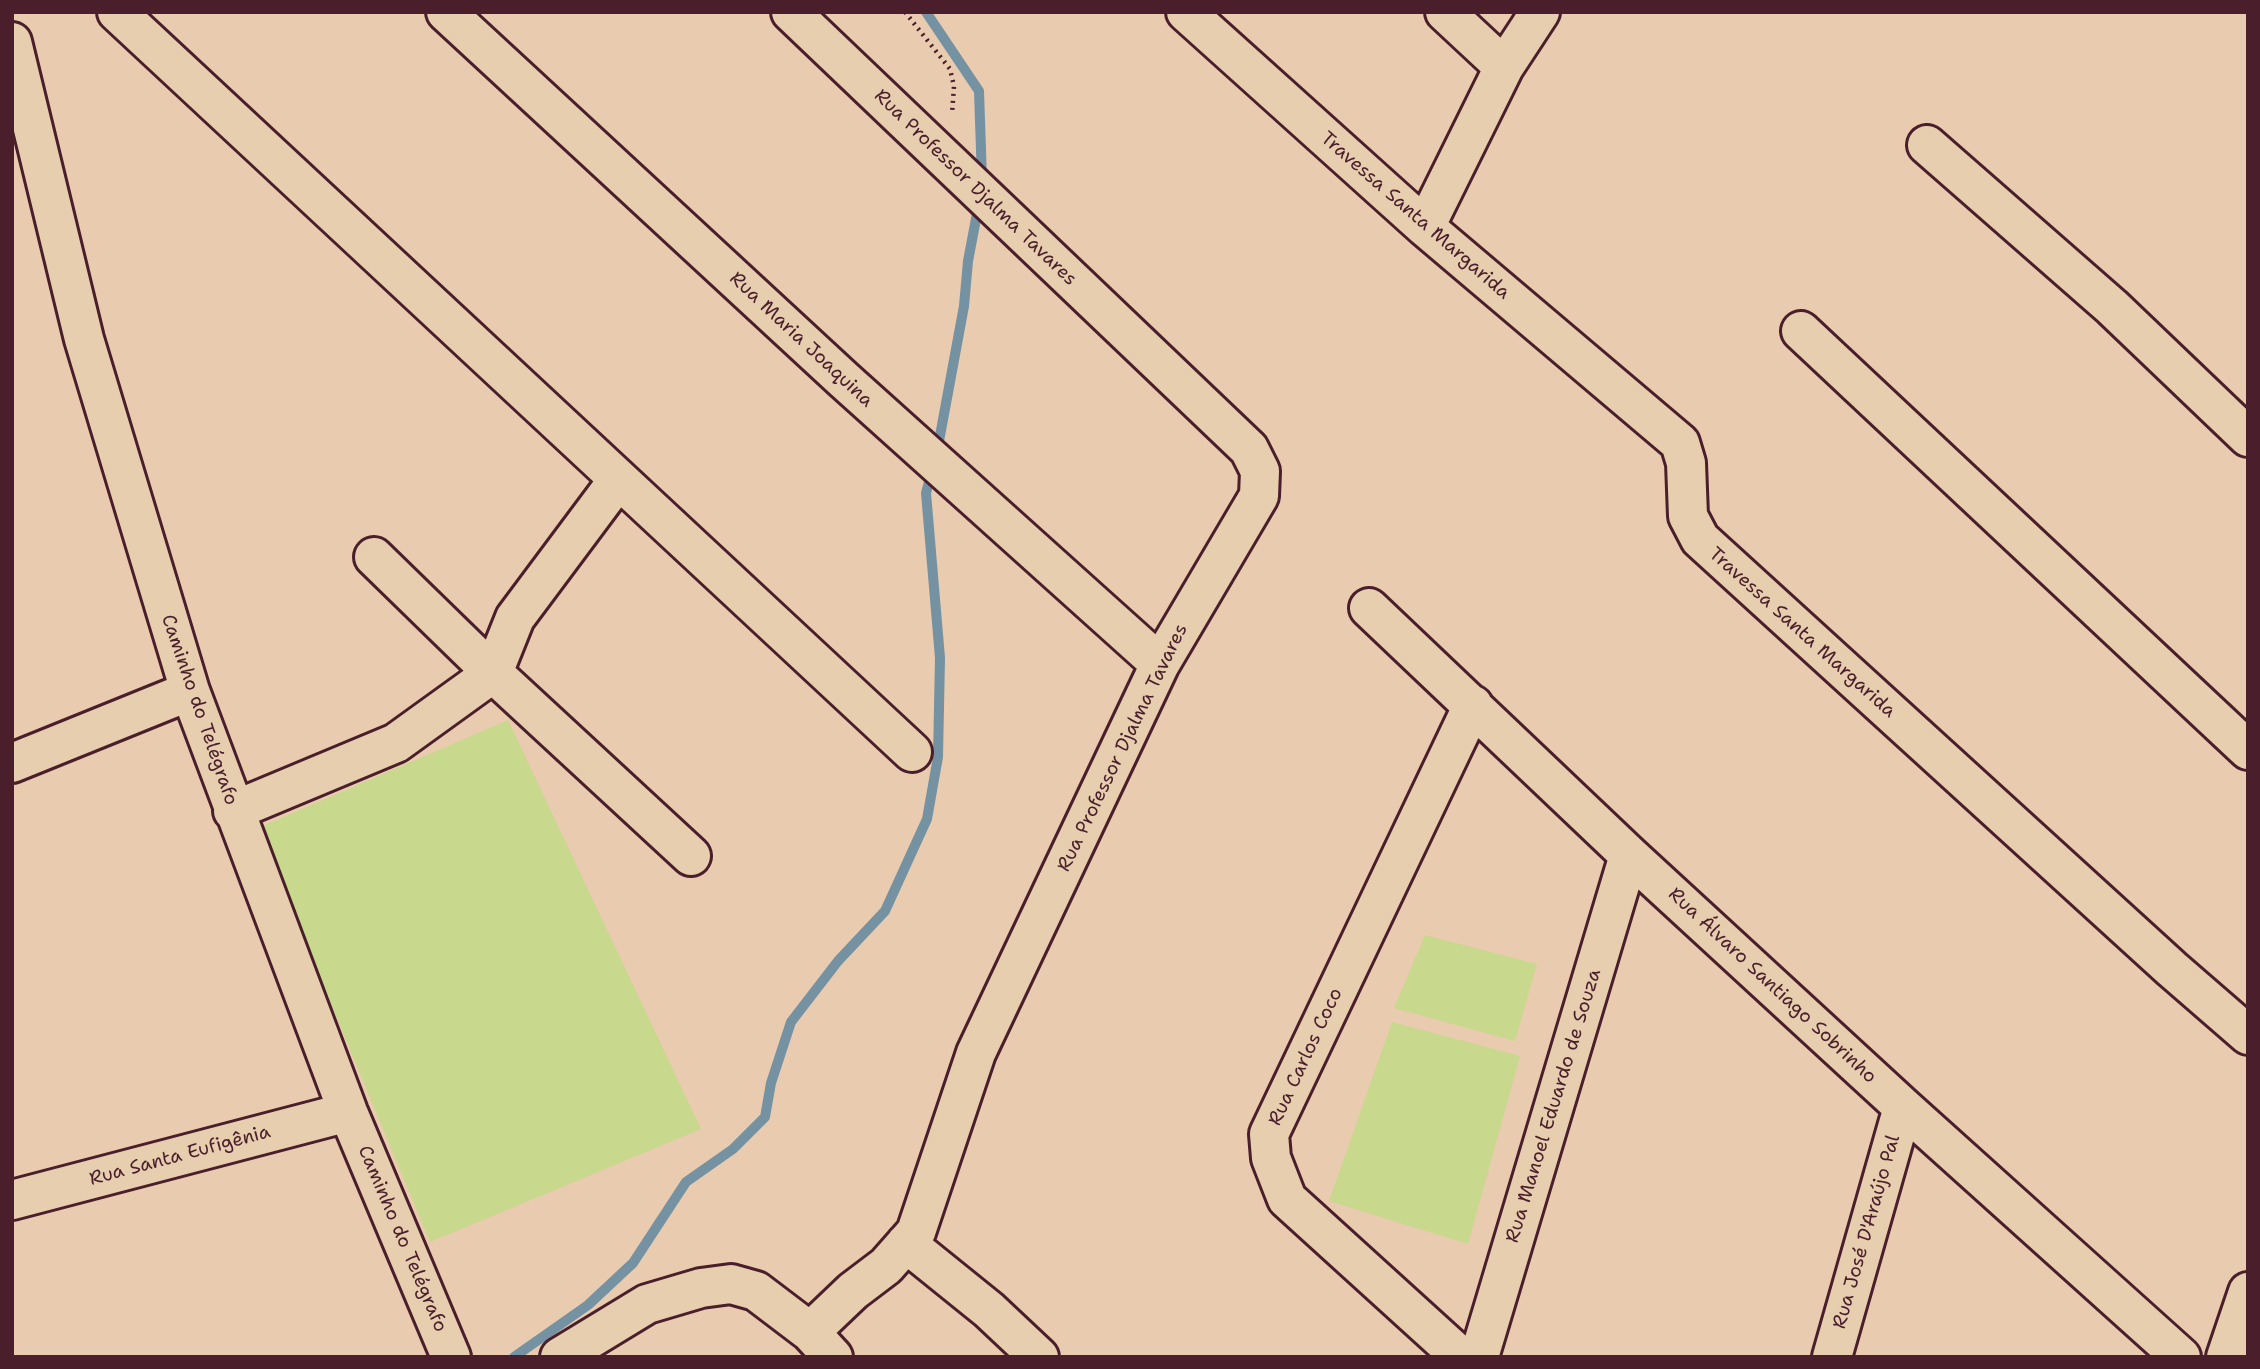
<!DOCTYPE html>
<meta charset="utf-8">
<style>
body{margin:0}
#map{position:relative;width:2260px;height:1369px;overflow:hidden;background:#e9cbaf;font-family:"Shantell Sans",sans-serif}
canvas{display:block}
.frame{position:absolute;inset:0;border:14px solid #4a1f2b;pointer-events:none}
</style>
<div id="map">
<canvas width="2260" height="1369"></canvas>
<div class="frame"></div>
</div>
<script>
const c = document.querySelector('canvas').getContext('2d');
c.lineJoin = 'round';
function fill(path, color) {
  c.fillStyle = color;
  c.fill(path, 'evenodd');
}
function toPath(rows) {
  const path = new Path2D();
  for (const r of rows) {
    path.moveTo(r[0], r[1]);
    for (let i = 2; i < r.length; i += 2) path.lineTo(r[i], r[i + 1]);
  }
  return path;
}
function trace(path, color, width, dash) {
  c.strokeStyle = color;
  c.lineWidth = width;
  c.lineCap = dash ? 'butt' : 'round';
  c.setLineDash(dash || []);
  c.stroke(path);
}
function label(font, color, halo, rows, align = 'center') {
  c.font = font + ' "Shantell Sans",sans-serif';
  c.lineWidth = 5;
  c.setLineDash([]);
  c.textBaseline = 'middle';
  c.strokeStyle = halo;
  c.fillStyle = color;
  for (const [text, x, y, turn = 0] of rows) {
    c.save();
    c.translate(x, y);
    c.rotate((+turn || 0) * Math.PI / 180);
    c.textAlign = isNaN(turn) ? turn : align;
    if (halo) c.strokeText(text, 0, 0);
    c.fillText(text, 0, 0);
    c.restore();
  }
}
fill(toPath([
 [508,720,701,1129,430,1242,258,828],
 [1425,935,1537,964,1515,1041,1394,1008],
 [1392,1022,1520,1056,1468,1244,1329,1201]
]), '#c8d88c');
trace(toPath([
 [926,12,979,91,982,180],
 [937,452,964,306,968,261,979,203],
 [514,1357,588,1305,633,1263,686,1182,733,1149,765,1117,771,1083,791,1022,838,961,885,911,927,819,938,757,940,658,926,493,932,471]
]), '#7592a2', 10);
const minor = toPath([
 [117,12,912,752],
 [446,12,844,380,1160,664],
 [791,12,1249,449,1260,471,1259,496,1160,664,976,1053,916,1232,886,1266,853,1291,810,1332],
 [1186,12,1425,227,1680,443,1686,463,1688,516,1700,539,2172,969,2248,1035],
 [1445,12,1504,67],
 [12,42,84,339,190,691,348,1112,451,1357],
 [1927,145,2112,307,2248,437],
 [1425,227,1504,67,1540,12],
 [1801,331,2248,750],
 [374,557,493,673,515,618,618,480],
 [1369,608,1629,855,1903,1107,2181,1357],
 [12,763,190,691],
 [233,811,396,743,493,673,691,856],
 [12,1200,348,1112],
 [906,1243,989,1310,1039,1357],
 [560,1357,647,1304,701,1288,731,1284,756,1291,810,1332,833,1357],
 [1461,1357,1287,1199,1271,1158,1269,1134,1473,705],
 [1479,1357,1629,855],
 [1832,1357,1903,1107],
 [2226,1357,2248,1292]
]);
trace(minor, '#4a1f2b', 44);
trace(toPath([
 [905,12,950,69,954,86,952,114]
]), '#4a1f2b', 4.5, [2, 5]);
trace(minor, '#e6ceaf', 38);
label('19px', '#4a1f2b', '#e6ceaf', [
 ["Rua Professor Djalma Tavares",975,188,44],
 ["Travessa Santa Margarida",1415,216,41],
 ["Rua Maria Joaquina",801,340,43],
 ["Travessa Santa Margarida",1802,633,42],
 ["Caminho do Telégrafo",199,710,71],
 ["Rua Professor Djalma Tavares",1123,748,-64],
 ["Rua Álvaro Santiago Sobrinho",1772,986,43],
 ["Rua Carlos Coco",1306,1057,-65],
 ["Rua Manoel Eduardo de Souza",1554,1106,-73],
 ["Rua Santa Eufigênia",180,1156,-15],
 ["Rua José D'Araújo Pal",1867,1232,-74],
 ["Caminho do Telégrafo",402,1239,67]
]);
</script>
